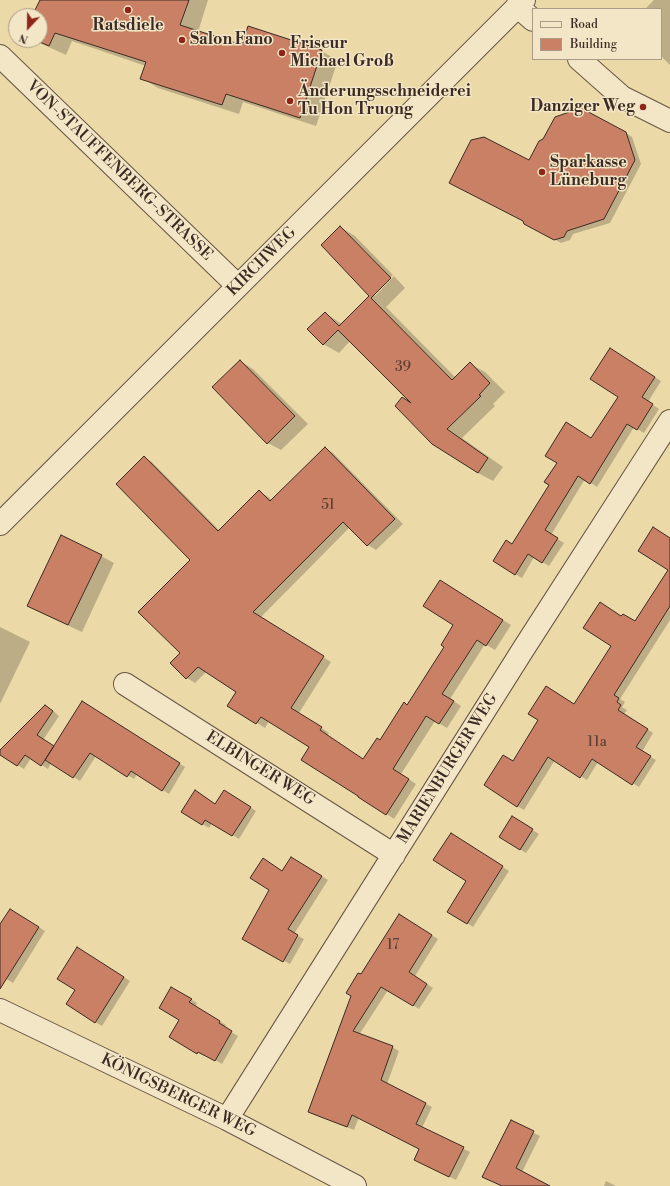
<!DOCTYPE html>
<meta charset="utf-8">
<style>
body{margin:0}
#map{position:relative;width:670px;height:1186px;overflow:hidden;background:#ecd9a8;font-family:"Libre Bodoni",serif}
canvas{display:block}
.legend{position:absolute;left:532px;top:8px;width:130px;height:52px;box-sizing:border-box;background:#f3e6c6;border:1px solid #a99b85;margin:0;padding:5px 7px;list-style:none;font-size:12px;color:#3b2b24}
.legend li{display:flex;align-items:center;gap:8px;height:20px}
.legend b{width:20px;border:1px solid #a99b85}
.north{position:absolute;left:8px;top:8px;width:40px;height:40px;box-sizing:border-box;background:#f3e6c6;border:1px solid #a99b85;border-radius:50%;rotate:202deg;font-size:11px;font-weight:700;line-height:16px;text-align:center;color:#3b2b24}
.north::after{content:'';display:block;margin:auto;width:14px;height:18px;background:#8f2418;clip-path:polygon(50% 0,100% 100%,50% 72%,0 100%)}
</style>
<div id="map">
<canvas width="670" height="1186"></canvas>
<ul class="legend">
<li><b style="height:5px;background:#f3e6c6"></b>Road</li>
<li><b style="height:11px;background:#ca8064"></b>Building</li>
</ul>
<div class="north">N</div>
</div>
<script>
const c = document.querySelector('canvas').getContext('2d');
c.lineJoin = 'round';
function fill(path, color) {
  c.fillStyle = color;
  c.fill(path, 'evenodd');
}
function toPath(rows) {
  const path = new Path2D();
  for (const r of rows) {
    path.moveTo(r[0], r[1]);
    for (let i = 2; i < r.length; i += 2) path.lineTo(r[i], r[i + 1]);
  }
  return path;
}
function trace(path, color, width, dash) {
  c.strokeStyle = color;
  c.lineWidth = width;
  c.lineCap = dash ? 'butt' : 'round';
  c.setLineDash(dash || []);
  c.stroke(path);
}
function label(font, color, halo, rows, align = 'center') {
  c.font = font + ' "Libre Bodoni",serif';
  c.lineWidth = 3;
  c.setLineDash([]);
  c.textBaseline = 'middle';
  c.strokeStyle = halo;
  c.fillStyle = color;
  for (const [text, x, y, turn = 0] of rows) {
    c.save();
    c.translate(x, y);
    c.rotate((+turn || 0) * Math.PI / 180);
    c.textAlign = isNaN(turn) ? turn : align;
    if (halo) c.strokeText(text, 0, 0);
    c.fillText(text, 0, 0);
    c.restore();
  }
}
fill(toPath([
 [40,0,208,0,198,32,243,46,321,51,338,60,316,126,243,102,239,114,158,88,142,78,146,66,72,41,66,55,42,44,34,40,40,40,40,16,33,16],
 [654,0,670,0,670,65,661,56,661,9,645,9],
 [626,133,632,137,641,164,610,223,573,234,570,240,561,243,532,227,529,161,544,140],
 [340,227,355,236,393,275,374,294,375,296,394,276,405,288,386,307,456,378,470,364,485,372,505,392,493,404,495,406,462,438,503,467,493,481,478,473,350,341,339,353,323,344,325,313,342,324,371,296],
 [616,353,661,381,648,402,659,409,644,433,634,427,597,487,585,479,551,535,564,543,549,566,534,557,522,578,515,574,512,545,592,439,619,396],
 [240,361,253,369,308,424,281,450,268,443],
 [325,448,333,453,403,524,376,550,368,545,350,527,260,618,331,662,299,713,329,733,327,736,364,760,380,741,408,706,446,646,455,625,448,586,511,625,495,650,485,644,450,699,461,706,447,728,435,721,401,774,416,784,394,819,360,796,310,747,269,721,265,728,229,705,238,691,206,672,195,683,187,678,181,653,192,560,144,457,152,462,220,531,259,492,267,496,272,500],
 [670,539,670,620,620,699,625,702,622,707,627,710,624,714,653,733,642,752,656,760,639,787,598,762,587,780,555,760,524,810,517,806,514,763,575,705,612,645,622,617,635,622,669,570],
 [101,556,114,563,82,632,41,613,28,605],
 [0,627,30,642,0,704],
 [89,706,185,767,169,794,137,774,134,779,96,756,80,781,51,763,48,769,31,758,24,769,0,754,0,752,52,710,59,716,43,740,54,747],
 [231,795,256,811,239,839,212,823,209,828,182,812,216,805],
 [513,818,539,834,526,853,501,837],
 [457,838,509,871,473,927,467,923,468,881],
 [298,862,328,880,294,934,304,939,290,964,244,939,283,872],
 [17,914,45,931,13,983,0,975,0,926],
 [405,919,438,939,415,976,433,988,419,1009,388,990,359,1035,392,1047,399,1051,387,1084,432,1107,422,1128,470,1152,456,1180,421,1163,420,1149,359,1117,354,1130,315,1115,309,1112,361,975],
 [84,952,130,981,102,1026,95,1022,76,990],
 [172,988,197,1003,195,1007,226,1025,224,1028,238,1036,222,1064,205,1054,204,1056,171,1037,181,1020],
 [511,1121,540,1136,522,1172,537,1186,502,1186],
 [606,1181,616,1186,604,1186]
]), '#0003');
const building = toPath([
 [40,0,189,0,180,25,242,45,248,26,322,50,300,118,226,94,222,105,140,79,146,62,55,33,49,46,35,40,40,40,40,16,32,16,40,0],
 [581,108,626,132,635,160,604,219,567,231,564,237,554,240,524,224,523,221,449,183,471,140,484,137,529,160,539,141,543,139,555,117,581,108],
 [340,226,391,278,371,298,452,380,470,362,490,383,479,395,481,396,447,429,488,458,478,473,432,444,395,406,402,397,411,403,338,330,323,345,307,329,325,312,339,326,369,296,321,245,340,226],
 [610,348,655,377,642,397,653,404,637,430,627,424,590,484,578,476,545,530,558,538,542,563,528,554,515,575,493,561,506,540,512,544,549,485,544,482,557,463,545,456,566,422,591,438,618,397,590,379,610,348],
 [240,360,295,416,267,444,212,387,240,360],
 [325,447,395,519,367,546,343,522,253,612,324,656,291,708,322,727,320,730,363,759,377,738,380,740,404,702,407,705,444,647,441,645,453,625,423,606,440,580,503,620,486,646,477,640,442,694,454,701,439,724,426,716,393,769,409,779,386,815,358,797,358,796,301,760,309,747,261,717,256,724,227,706,236,692,198,667,186,679,170,663,180,653,138,612,190,560,116,484,144,456,218,531,259,490,270,501,325,447],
 [653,527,670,538,670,606,614,695,619,698,617,702,621,705,618,710,648,729,636,747,651,756,632,785,592,759,580,778,548,757,517,807,484,785,503,755,513,761,538,720,528,714,546,686,574,704,611,646,583,628,600,602,621,616,623,614,635,621,668,570,638,551,653,527],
 [61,535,102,555,68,625,27,606,61,535],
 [82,701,180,763,162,791,131,771,127,777,90,753,73,778,45,760,82,701],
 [45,705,53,711,37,735,54,746,41,766,25,755,17,766,0,755,0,750,45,705],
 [195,790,215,804,224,790,251,807,232,836,205,820,202,825,181,812,195,790],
 [512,816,533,829,520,850,499,837,512,816],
 [451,833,503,866,467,924,447,912,466,881,433,860,451,833],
 [291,857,322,876,288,929,298,935,283,962,242,939,269,890,250,878,263,858,282,871,291,857],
 [10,909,39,927,0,989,0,924,10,909],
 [399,914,432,935,409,972,427,984,413,1006,381,987,353,1031,393,1046,381,1080,426,1103,416,1124,464,1147,449,1177,414,1160,419,1149,352,1115,347,1127,308,1112,351,996,346,993,358,973,361,974,399,914],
 [77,947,124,977,95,1023,66,1004,75,990,57,979,77,947],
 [171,987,192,999,189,1002,220,1021,219,1023,232,1031,215,1061,198,1052,197,1054,169,1037,179,1020,159,1008,171,987],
 [511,1120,534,1131,516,1168,550,1186,502,1186,482,1177,511,1120]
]);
fill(building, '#ca8064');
trace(building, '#3b2b24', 1);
const street = toPath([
 [517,6,533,20],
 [0,56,238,286],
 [579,59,622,97,670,121],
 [0,524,524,0],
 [125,684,394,855],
 [0,1010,227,1119,355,1186],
 [227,1119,524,648,670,421]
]);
trace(street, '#675645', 24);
trace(street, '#f3e6c6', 22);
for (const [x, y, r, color] of [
 [128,10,4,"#8f2418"],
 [182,40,4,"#8f2418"],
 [282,53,4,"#8f2418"],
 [290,101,4,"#8f2418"],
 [643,107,4,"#8f2418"],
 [542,172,4,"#8f2418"]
]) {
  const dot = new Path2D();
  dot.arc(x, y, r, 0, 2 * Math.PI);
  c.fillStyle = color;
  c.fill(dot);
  trace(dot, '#f3e6c6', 1.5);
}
label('14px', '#5f4034', null, [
 ["39",403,368],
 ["51",328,506],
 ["11a",597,743],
 ["17",393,946]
]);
label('bold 16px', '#3b2b24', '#f3e6c6', [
 ["Ratsdiele",128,26,"center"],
 ["Salon Fano",190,40],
 ["Friseur",290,44],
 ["Michael Groß",290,62],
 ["Änderungsschneiderei",298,92],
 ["Tu Hon Truong",298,110],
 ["Danziger Weg",635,107,"right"],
 ["Sparkasse",550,163],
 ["Lüneburg",550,181]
], 'left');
label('16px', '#3b2b24', '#f3e6c6', [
 ["VON-STAUFFENBERG-STRASSE",119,171,44],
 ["KIRCHWEG",262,262,-45],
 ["ELBINGER WEG",260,769,32],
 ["MARIENBURGER WEG",448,769,-58],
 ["KÖNIGSBERGER WEG",178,1096,26]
]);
</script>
